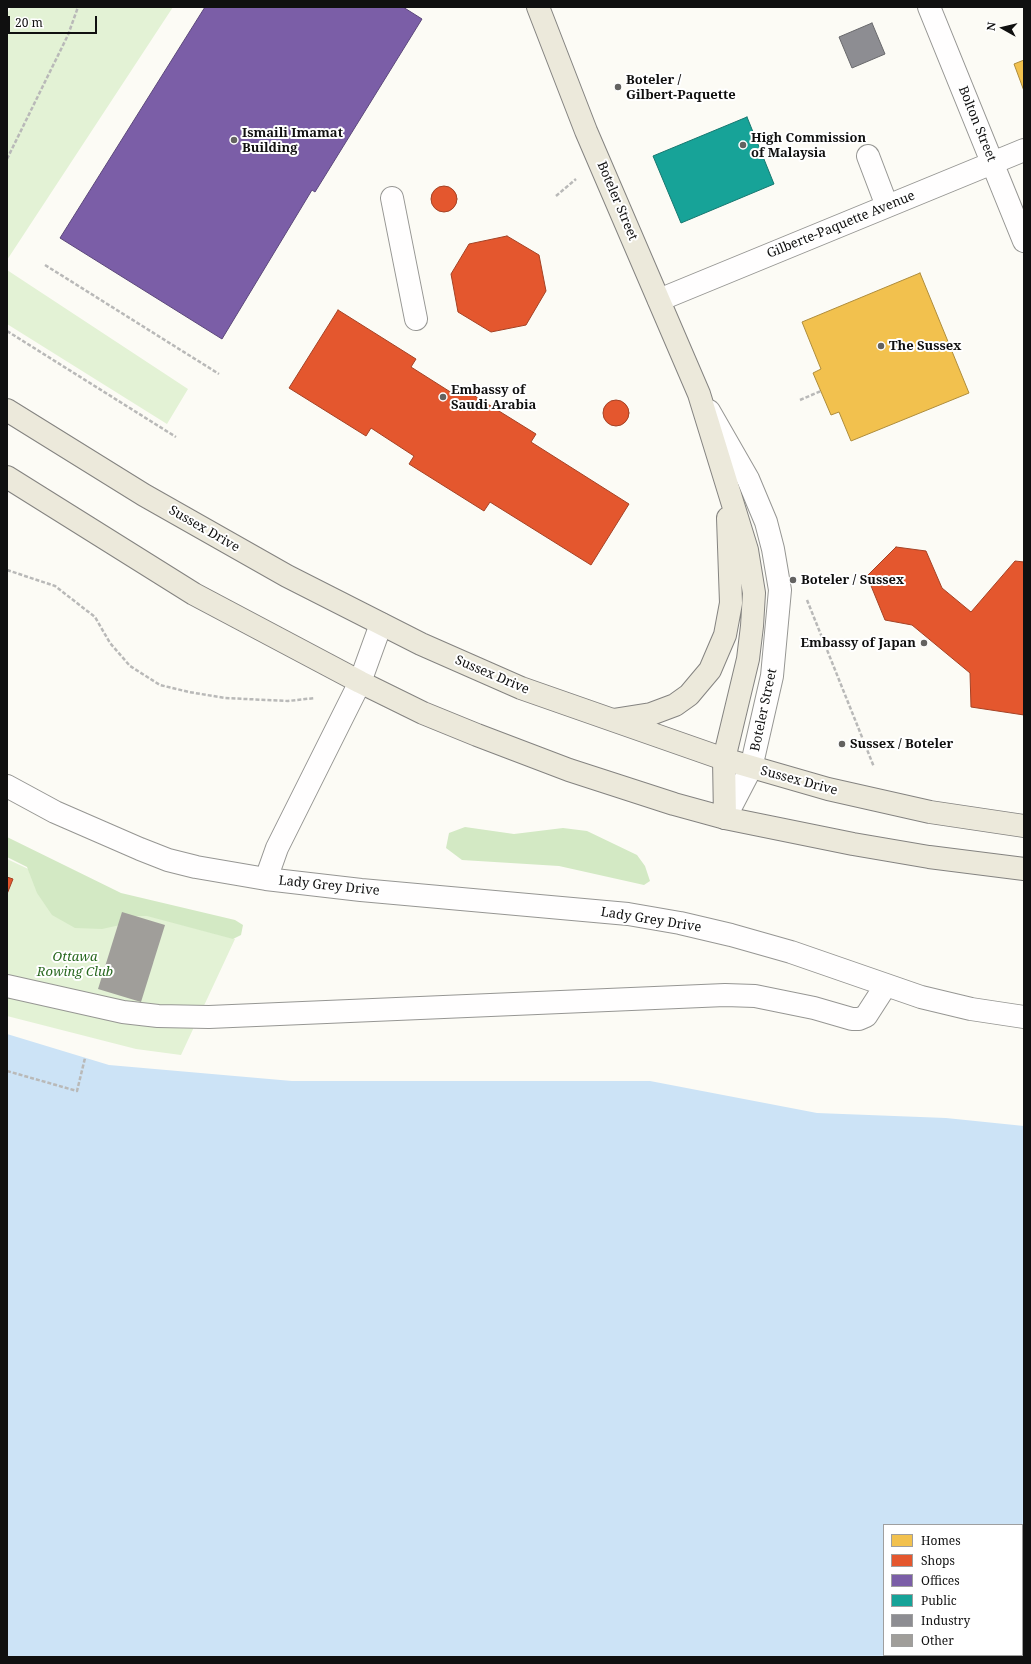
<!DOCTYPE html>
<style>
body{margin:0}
#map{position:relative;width:1031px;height:1664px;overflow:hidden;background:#fcfbf5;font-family:"Noto Serif",serif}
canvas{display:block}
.frame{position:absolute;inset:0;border:8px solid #101010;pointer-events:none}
.legend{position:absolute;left:883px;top:1524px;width:140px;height:132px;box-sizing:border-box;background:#fff;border:1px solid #9f9f9f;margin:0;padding:5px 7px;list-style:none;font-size:12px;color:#101010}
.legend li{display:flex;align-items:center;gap:8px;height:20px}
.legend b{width:20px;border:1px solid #9f9f9f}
.north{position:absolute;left:983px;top:8px;width:40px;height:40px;-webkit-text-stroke:3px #fff;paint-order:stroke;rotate:278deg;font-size:11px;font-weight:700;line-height:16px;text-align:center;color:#101010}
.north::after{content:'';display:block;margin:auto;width:14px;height:18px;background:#101010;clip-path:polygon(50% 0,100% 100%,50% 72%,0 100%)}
.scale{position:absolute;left:8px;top:16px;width:89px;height:18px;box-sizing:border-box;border:2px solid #101010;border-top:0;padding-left:5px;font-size:12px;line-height:14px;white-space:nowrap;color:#101010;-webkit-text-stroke:3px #fff;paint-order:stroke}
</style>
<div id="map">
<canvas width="1031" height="1664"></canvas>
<div class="frame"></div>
<ul class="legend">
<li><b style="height:11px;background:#f2c14e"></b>Homes</li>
<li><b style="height:11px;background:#e4572e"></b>Shops</li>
<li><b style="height:11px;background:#7b5ea7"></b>Offices</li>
<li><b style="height:11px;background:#17a398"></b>Public</li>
<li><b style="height:11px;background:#8d8d92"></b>Industry</li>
<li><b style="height:11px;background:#a09e9a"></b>Other</li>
</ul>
<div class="north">N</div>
<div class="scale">20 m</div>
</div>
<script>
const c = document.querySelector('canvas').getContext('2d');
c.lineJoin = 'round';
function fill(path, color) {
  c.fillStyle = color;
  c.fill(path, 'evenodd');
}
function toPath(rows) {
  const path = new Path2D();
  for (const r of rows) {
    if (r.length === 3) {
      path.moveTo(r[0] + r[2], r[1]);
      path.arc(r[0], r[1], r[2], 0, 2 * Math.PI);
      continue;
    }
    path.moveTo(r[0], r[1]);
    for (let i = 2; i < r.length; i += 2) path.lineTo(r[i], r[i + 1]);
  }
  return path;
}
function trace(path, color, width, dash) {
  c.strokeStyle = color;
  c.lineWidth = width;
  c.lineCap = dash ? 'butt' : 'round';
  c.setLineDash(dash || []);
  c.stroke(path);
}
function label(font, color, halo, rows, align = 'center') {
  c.font = font + ' "Noto Serif",serif';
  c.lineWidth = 4;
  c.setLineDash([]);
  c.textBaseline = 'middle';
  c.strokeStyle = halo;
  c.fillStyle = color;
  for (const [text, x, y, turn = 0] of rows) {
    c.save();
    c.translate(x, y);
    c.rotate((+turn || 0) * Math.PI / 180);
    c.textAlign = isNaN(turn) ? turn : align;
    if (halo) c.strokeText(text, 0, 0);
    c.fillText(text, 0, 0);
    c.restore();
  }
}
fill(toPath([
 [11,7,173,7,7,260,7,14],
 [7,270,188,389,167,424,7,324],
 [7,859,101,903,235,939,181,1055,136,1049,7,1016]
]), '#e3f2d5');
fill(toPath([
 [465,827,514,834,563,828,587,831,637,855,645,866,650,881,644,885,559,866,462,860,446,848,449,833],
 [7,837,121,893,235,920,243,925,241,935,233,939,147,916,137,916,120,925,102,929,75,928,52,915,37,893,27,867,7,857]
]), '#d3e9c4');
fill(toPath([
 [7,1034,109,1065,292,1081,650,1081,817,1113,946,1118,1024,1126,1024,1657,7,1657],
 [884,1525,1022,1525,1022,1655,884,1655]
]), '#cce3f6');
const homes = toPath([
 [1024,60,1024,91,1014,64,1024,60],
 [920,273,969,393,851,441,839,412,831,415,813,373,821,369,802,322,920,273]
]);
fill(homes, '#f2c14e');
trace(homes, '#ae8c3b', 1);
const shops = toPath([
 [444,199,13],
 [507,236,539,255,546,291,526,325,491,332,458,312,451,274,469,244,507,236],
 [338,310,416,359,411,367,452,393,457,385,536,434,531,442,629,504,591,565,490,502,484,511,409,464,414,456,371,428,366,436,289,388,338,310],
 [616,413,13],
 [896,547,926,551,942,588,971,612,1015,561,1024,562,1024,715,971,707,970,673,912,625,885,620,867,576,896,547],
 [7,877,13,879,7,894,7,877]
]);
fill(shops, '#e4572e');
trace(shops, '#a44225', 1);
const offices = toPath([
 [205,7,403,7,422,19,315,192,312,190,222,339,60,238,205,7]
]);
fill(offices, '#7b5ea7');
trace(offices, '#5b477a', 1);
const public = toPath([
 [747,117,774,184,681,223,653,156,747,117]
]);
fill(public, '#17a398');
trace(public, '#15776f', 1);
const industry = toPath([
 [872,23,885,54,852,68,839,37,872,23]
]);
fill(industry, '#8d8d92');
trace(industry, '#68686b', 1);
fill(toPath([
 [122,912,165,925,141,1002,98,989]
]), '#a09e9a');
const minor = toPath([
 [929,7,1024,241],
 [868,156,887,206],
 [392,198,416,319],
 [659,300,1024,150],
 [709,411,748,479,766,522,773,549,780,590,772,676,751,768,725,818],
 [7,786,55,812,140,849,168,860,196,867,266,879,361,890,628,914,680,923,731,935,791,952,921,997,971,1009,1024,1017],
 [266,879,277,848,360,682,381,624],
 [7,986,123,1012,158,1016,209,1017,725,995,755,996,814,1008,852,1019,859,1019,866,1016,886,985]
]);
const major = toPath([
 [538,7,586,131,699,394,747,550,754,593,752,626,748,659,724,759,725,818],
 [7,410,144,495,287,576,421,644,521,688,724,759,828,789,930,812,1024,826],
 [7,477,194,594,360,682,423,713,477,735,569,770,674,804,725,818,853,844,929,857,1024,869],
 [613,720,651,714,675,705,689,695,710,670,725,635,731,603,728,518]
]);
trace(minor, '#969693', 24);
trace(major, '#848380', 24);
trace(toPath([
 [7,159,68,35,78,7],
 [556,196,576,179],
 [45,265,219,374],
 [7,331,176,437],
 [800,400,821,391],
 [7,570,55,586,95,617,110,643,130,666,160,685,189,692,225,698,288,701,315,698],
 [807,600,874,767],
 [7,1071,77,1091,85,1058]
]), '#b9b9b8', 2.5, [4, 2]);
trace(minor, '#fffefe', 22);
trace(major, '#ece9db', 22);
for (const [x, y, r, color] of [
 [618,87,4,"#636260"],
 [234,140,4,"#636260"],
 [743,145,4,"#636260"],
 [881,346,4,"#636260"],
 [443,397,4,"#636260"],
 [793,580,4,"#636260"],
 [924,643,4,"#636260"],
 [842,744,4,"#636260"]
]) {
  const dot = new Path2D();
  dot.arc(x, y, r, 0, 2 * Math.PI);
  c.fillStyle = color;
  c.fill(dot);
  trace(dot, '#fff', 1.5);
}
label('bold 13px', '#101010', '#fff', [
 ["Boteler /",626,80],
 ["Gilbert-Paquette",626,95],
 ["Ismaili Imamat",242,133],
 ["Building",242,148],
 ["High Commission",751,138],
 ["of Malaysia",751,153],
 ["The Sussex",889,346],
 ["Embassy of",451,390],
 ["Saudi Arabia",451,405],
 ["Boteler / Sussex",801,580],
 ["Embassy of Japan",916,643,"right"],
 ["Sussex / Boteler",850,744]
], 'left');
label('13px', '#101010', '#fff', [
 ["Bolton Street",977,124,68],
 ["Boteler Street",617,201,67],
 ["Gilberte-Paquette Avenue",841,225,-22],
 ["Sussex Drive",204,529,30],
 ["Sussex Drive",492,675,23],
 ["Boteler Street",764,710,-78],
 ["Sussex Drive",799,781,15],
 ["Lady Grey Drive",329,886,6],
 ["Lady Grey Drive",651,920,9]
]);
label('italic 13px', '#28681f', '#fff', [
 ["Ottawa",75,957],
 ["Rowing Club",75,972]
]);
</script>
